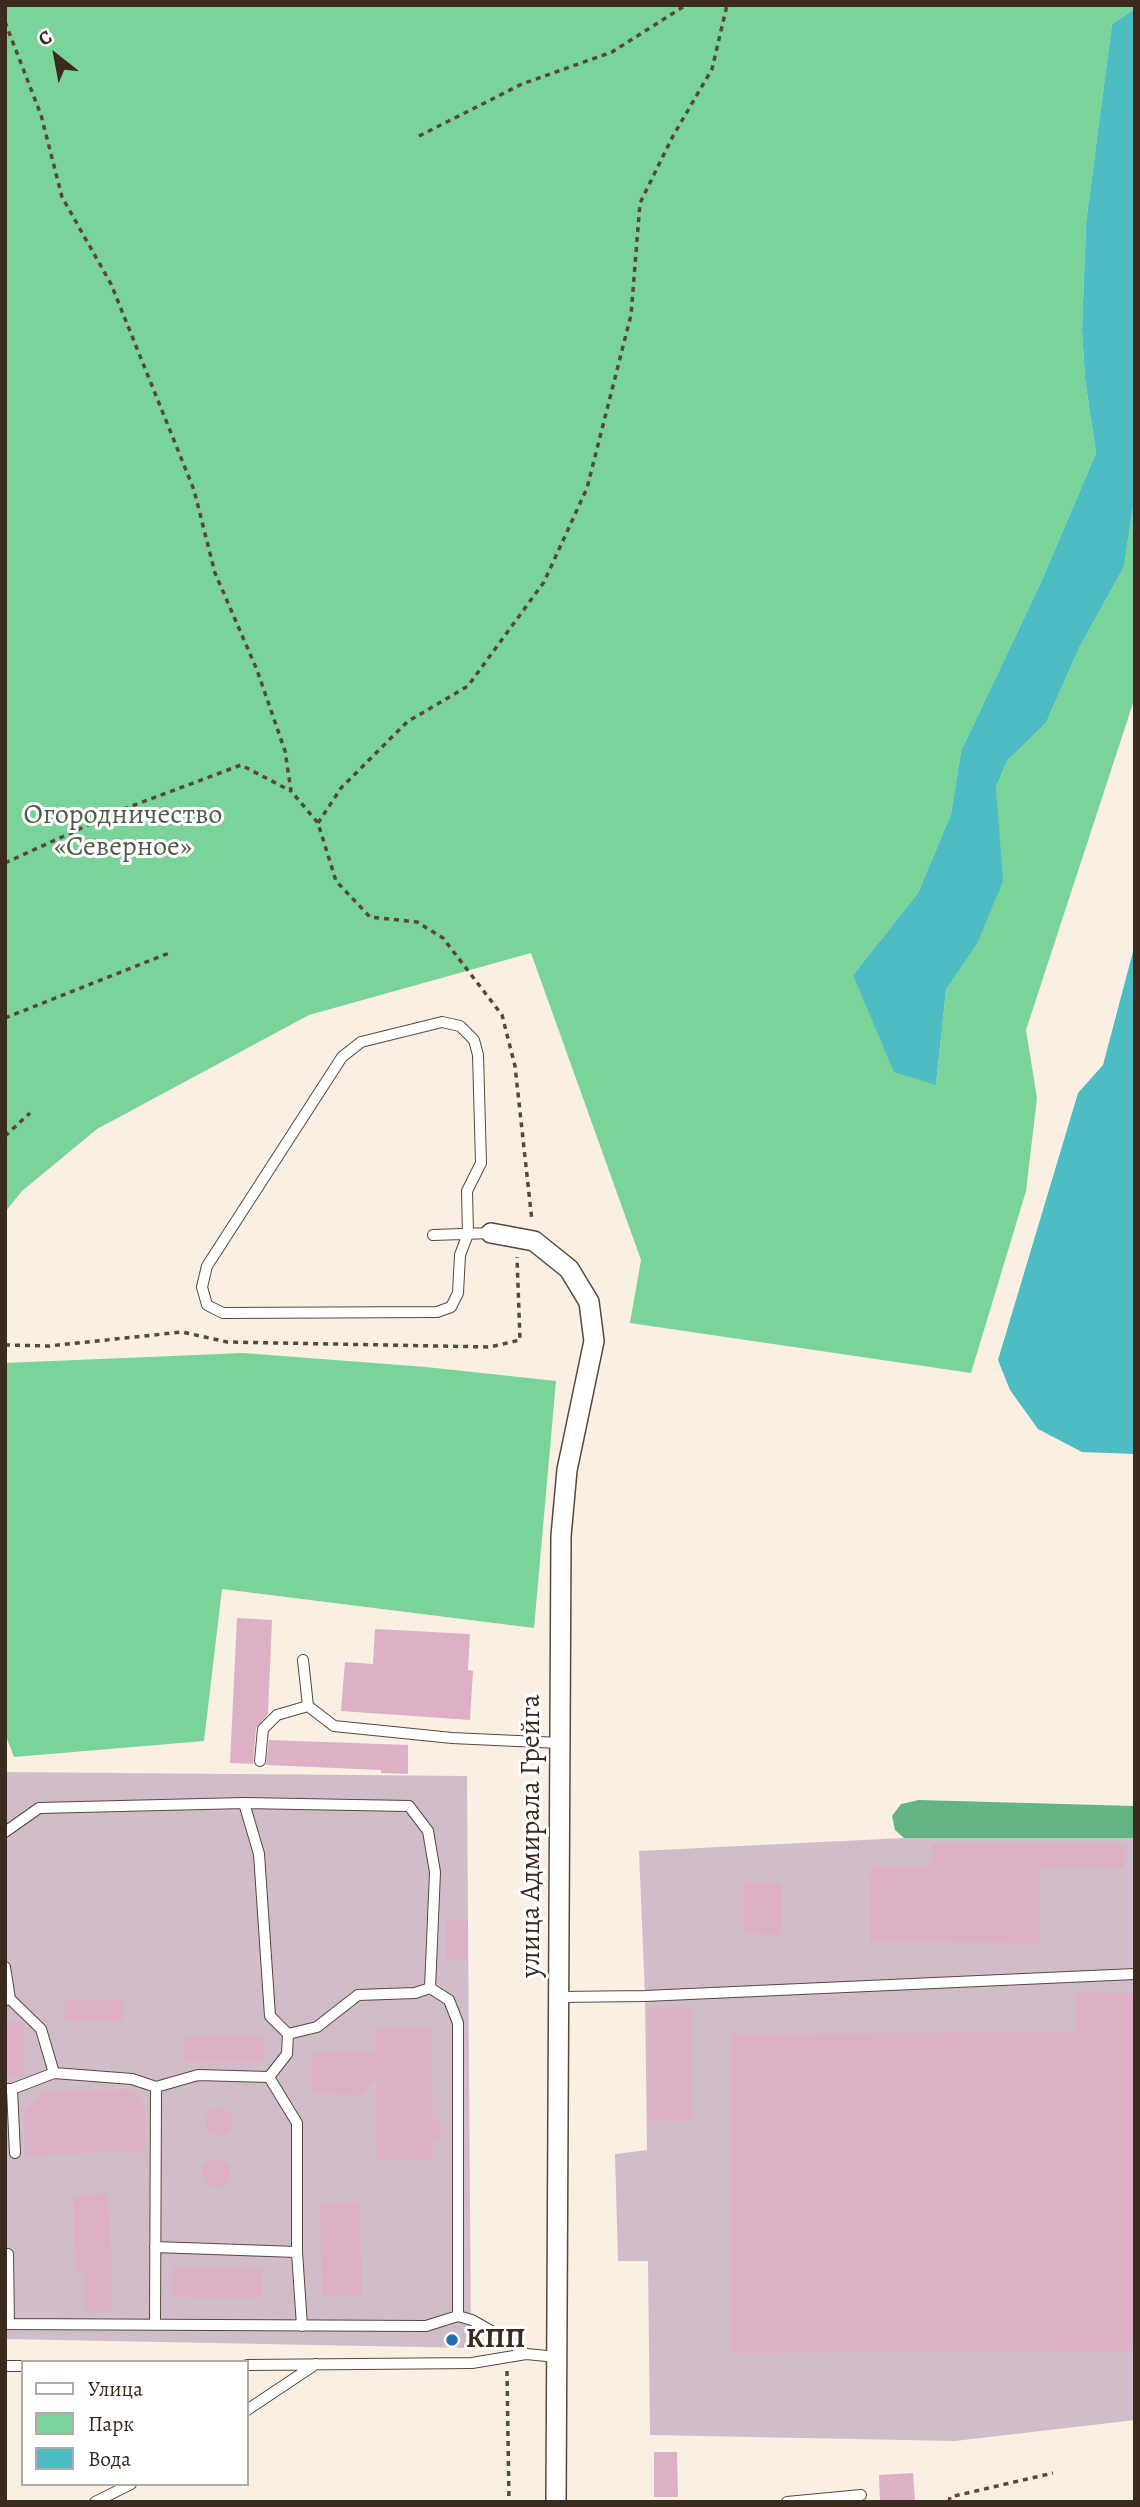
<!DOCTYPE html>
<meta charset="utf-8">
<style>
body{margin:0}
#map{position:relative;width:1140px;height:2507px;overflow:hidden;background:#faefe3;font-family:Alegreya,serif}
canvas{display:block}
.frame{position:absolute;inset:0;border:7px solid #3b2a1e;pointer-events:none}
.legend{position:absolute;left:21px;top:2360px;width:228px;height:126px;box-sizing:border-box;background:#fff;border:2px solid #b1aaa5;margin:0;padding:9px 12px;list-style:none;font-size:21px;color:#3b2a1e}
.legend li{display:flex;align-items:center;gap:14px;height:35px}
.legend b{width:35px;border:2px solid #b1aaa5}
.north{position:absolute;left:21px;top:21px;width:70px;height:70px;-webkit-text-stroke:5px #fff;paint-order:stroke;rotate:329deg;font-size:19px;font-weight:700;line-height:28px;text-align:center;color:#3b2a1e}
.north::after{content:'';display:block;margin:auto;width:24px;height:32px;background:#3b2a1e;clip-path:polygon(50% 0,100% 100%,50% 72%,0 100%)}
</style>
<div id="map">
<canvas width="1140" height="2507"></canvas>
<div class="frame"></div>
<ul class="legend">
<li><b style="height:9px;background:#fff"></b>Улица</li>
<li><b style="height:19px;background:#7ad399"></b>Парк</li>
<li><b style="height:19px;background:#4ebcc3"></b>Вода</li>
</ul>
<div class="north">С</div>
</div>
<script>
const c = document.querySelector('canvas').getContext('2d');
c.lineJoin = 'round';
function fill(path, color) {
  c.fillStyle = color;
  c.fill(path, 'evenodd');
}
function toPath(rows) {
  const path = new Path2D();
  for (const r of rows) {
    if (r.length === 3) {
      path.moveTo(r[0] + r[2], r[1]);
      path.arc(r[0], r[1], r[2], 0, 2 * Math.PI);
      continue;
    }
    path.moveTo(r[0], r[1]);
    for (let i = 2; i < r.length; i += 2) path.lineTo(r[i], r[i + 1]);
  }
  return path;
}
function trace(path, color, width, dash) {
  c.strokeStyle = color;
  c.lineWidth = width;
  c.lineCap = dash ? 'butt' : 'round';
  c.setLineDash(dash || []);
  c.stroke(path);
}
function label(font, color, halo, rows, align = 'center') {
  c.font = font + ' Alegreya,serif';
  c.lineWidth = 6;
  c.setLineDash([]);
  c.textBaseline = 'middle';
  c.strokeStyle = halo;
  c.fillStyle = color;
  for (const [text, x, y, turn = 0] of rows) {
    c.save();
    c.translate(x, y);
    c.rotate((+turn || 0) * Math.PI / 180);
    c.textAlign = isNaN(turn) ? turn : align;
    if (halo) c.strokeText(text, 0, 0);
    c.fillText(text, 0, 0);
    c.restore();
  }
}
fill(toPath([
 [5,1772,467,1776,471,2348,5,2339],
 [904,1838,1135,1838,1135,2420,955,2441,650,2435,648,2261,618,2261,615,2154,647,2150,645,1996,639,1851]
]), '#d1bdca');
fill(toPath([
 [5,5,1135,5,1135,9,1112,24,1086,223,1082,330,1085,379,1096,453,1042,580,961,751,951,814,918,893,853,975,936,1085,946,990,977,944,997,817,996,787,1007,761,1046,723,1079,648,1124,567,1135,494,1135,697,1026,1030,1037,1098,1026,1191,971,1373,630,1323,641,1260,531,953,309,1015,97,1129,22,1191,5,1212],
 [243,1353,426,1367,556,1381,534,1628,222,1589,204,1741,14,1757,5,1734,5,1363]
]), '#7ad399');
fill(toPath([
 [919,1800,1135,1806,1135,1838,904,1838,895,1830,892,1816,901,1804]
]), '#63b581');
fill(toPath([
 [1135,9,1135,494,1124,567,1079,648,1046,723,1007,761,996,787,1003,881,977,944,946,990,936,1085,894,1072,853,975,918,893,951,814,961,751,1042,580,1096,453,1085,379,1082,330,1086,223,1112,24],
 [1135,944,1135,1454,1082,1452,1038,1429,1010,1390,998,1360,1078,1093,1103,1065]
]), '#4ebcc3');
fill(toPath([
 [237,1618,272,1620,268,1714,256,1728,253,1764,230,1763],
 [375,1629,470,1634,468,1670,473,1671,470,1720,341,1711,345,1662,373,1664],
 [269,1740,408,1745,408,1774,381,1773,381,1770,266,1765],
 [932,1844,1124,1845,1124,1868,1040,1867,1039,1943,870,1942,871,1866,932,1866],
 [743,1882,782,1883,781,1935,743,1934],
 [468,1920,468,1960,446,1960,446,1921],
 [1075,1993,1135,1993,1135,2351,732,2353,731,2034,1075,2032],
 [123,1999,123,2021,65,2021,65,2000],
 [648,2008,692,2008,692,2121,648,2121],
 [5,2022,23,2022,23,2077,5,2077],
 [432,2028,433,2121,441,2121,441,2139,433,2139,433,2159,377,2160,376,2076,361,2095,311,2094,312,2052,375,2051,375,2029],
 [184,2036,264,2036,264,2062,184,2062],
 [132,2089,145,2107,146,2151,25,2155,24,2110,43,2093],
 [219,2122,14],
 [216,2173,14],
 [108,2193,112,2270,111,2312,85,2312,85,2271,76,2271,73,2195],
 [360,2202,362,2295,322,2296,320,2203],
 [173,2268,262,2269,261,2298,172,2297],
 [654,2452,677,2452,678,2497,654,2497],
 [913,2473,915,2502,880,2502,879,2475]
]), '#deb0c5');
const service = toPath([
 [442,1022,460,1026,474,1040,478,1055,481,1163,467,1191,468,1234,460,1255,458,1293,451,1307,437,1312,223,1313,207,1305,202,1287,207,1266,342,1057,361,1042,442,1022],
 [433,1235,491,1233],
 [303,1660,308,1706,334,1726,452,1738,560,1743],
 [260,1761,263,1729,277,1715,308,1706],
 [244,1803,259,1854,270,2016,288,2034],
 [5,1832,39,1808,244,1803,409,1806,428,1831,435,1872,430,1988,449,2000,458,2023,458,2316],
 [5,1967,10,1999,6,2000],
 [560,1997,645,1996,1135,1974],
 [10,1999,41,2029,54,2073,132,2079,156,2087,198,2075,269,2077,297,2123,297,2252,302,2326],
 [269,2077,287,2054,288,2034,317,2027,358,1995,415,1993,430,1988],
 [5,2089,12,2089,54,2073],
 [12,2089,15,2153],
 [155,2247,297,2252],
 [8,2254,9,2324],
 [5,2324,426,2326,458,2316,472,2320,509,2341,526,2354,557,2357],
 [155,2324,156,2087],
 [247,2365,472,2363,526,2354],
 [5,2366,23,2366],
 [247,2410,316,2364],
 [95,2502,131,2484],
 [787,2502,861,2495]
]);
const minor = toPath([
 [491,1233,534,1241,569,1269,589,1302,594,1341,567,1470,561,1536,556,2502]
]);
trace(service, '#58483c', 12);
trace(minor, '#58483c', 22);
trace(toPath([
 [5,22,41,115,62,197,111,284,194,490,215,573,257,670,285,751,291,791,318,823,336,881,370,917,417,922,443,938,502,1015,515,1066,532,1221],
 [419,136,522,84,612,52,686,5],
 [318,823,341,788,407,722,468,686,544,582,587,488,631,315,640,203,673,136,712,69,727,5],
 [5,863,121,810,241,765,291,791],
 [5,1018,169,953],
 [5,1136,30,1113],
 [5,1345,49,1346,182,1332,227,1342,490,1347,520,1340,517,1257],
 [507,2371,509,2502],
 [949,2502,950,2497,1053,2473]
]), '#58483c', 3.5, [5, 5]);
trace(service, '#fff', 10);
trace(minor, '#fff', 19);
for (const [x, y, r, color] of [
 [452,2340,7,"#1f6fb2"]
]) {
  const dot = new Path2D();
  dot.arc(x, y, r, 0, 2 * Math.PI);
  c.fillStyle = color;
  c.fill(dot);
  trace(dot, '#fff', 2.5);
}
label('28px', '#4e5d43', '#fff', [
 ["Огородничество",123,816],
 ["«Северное»",123,848]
]);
label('28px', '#3b2a1e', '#fff', [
 ["улица Адмирала Грейга",532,1836,-90]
]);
label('bold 28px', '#3b2a1e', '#fff', [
 ["КПП",466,2340]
], 'left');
</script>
